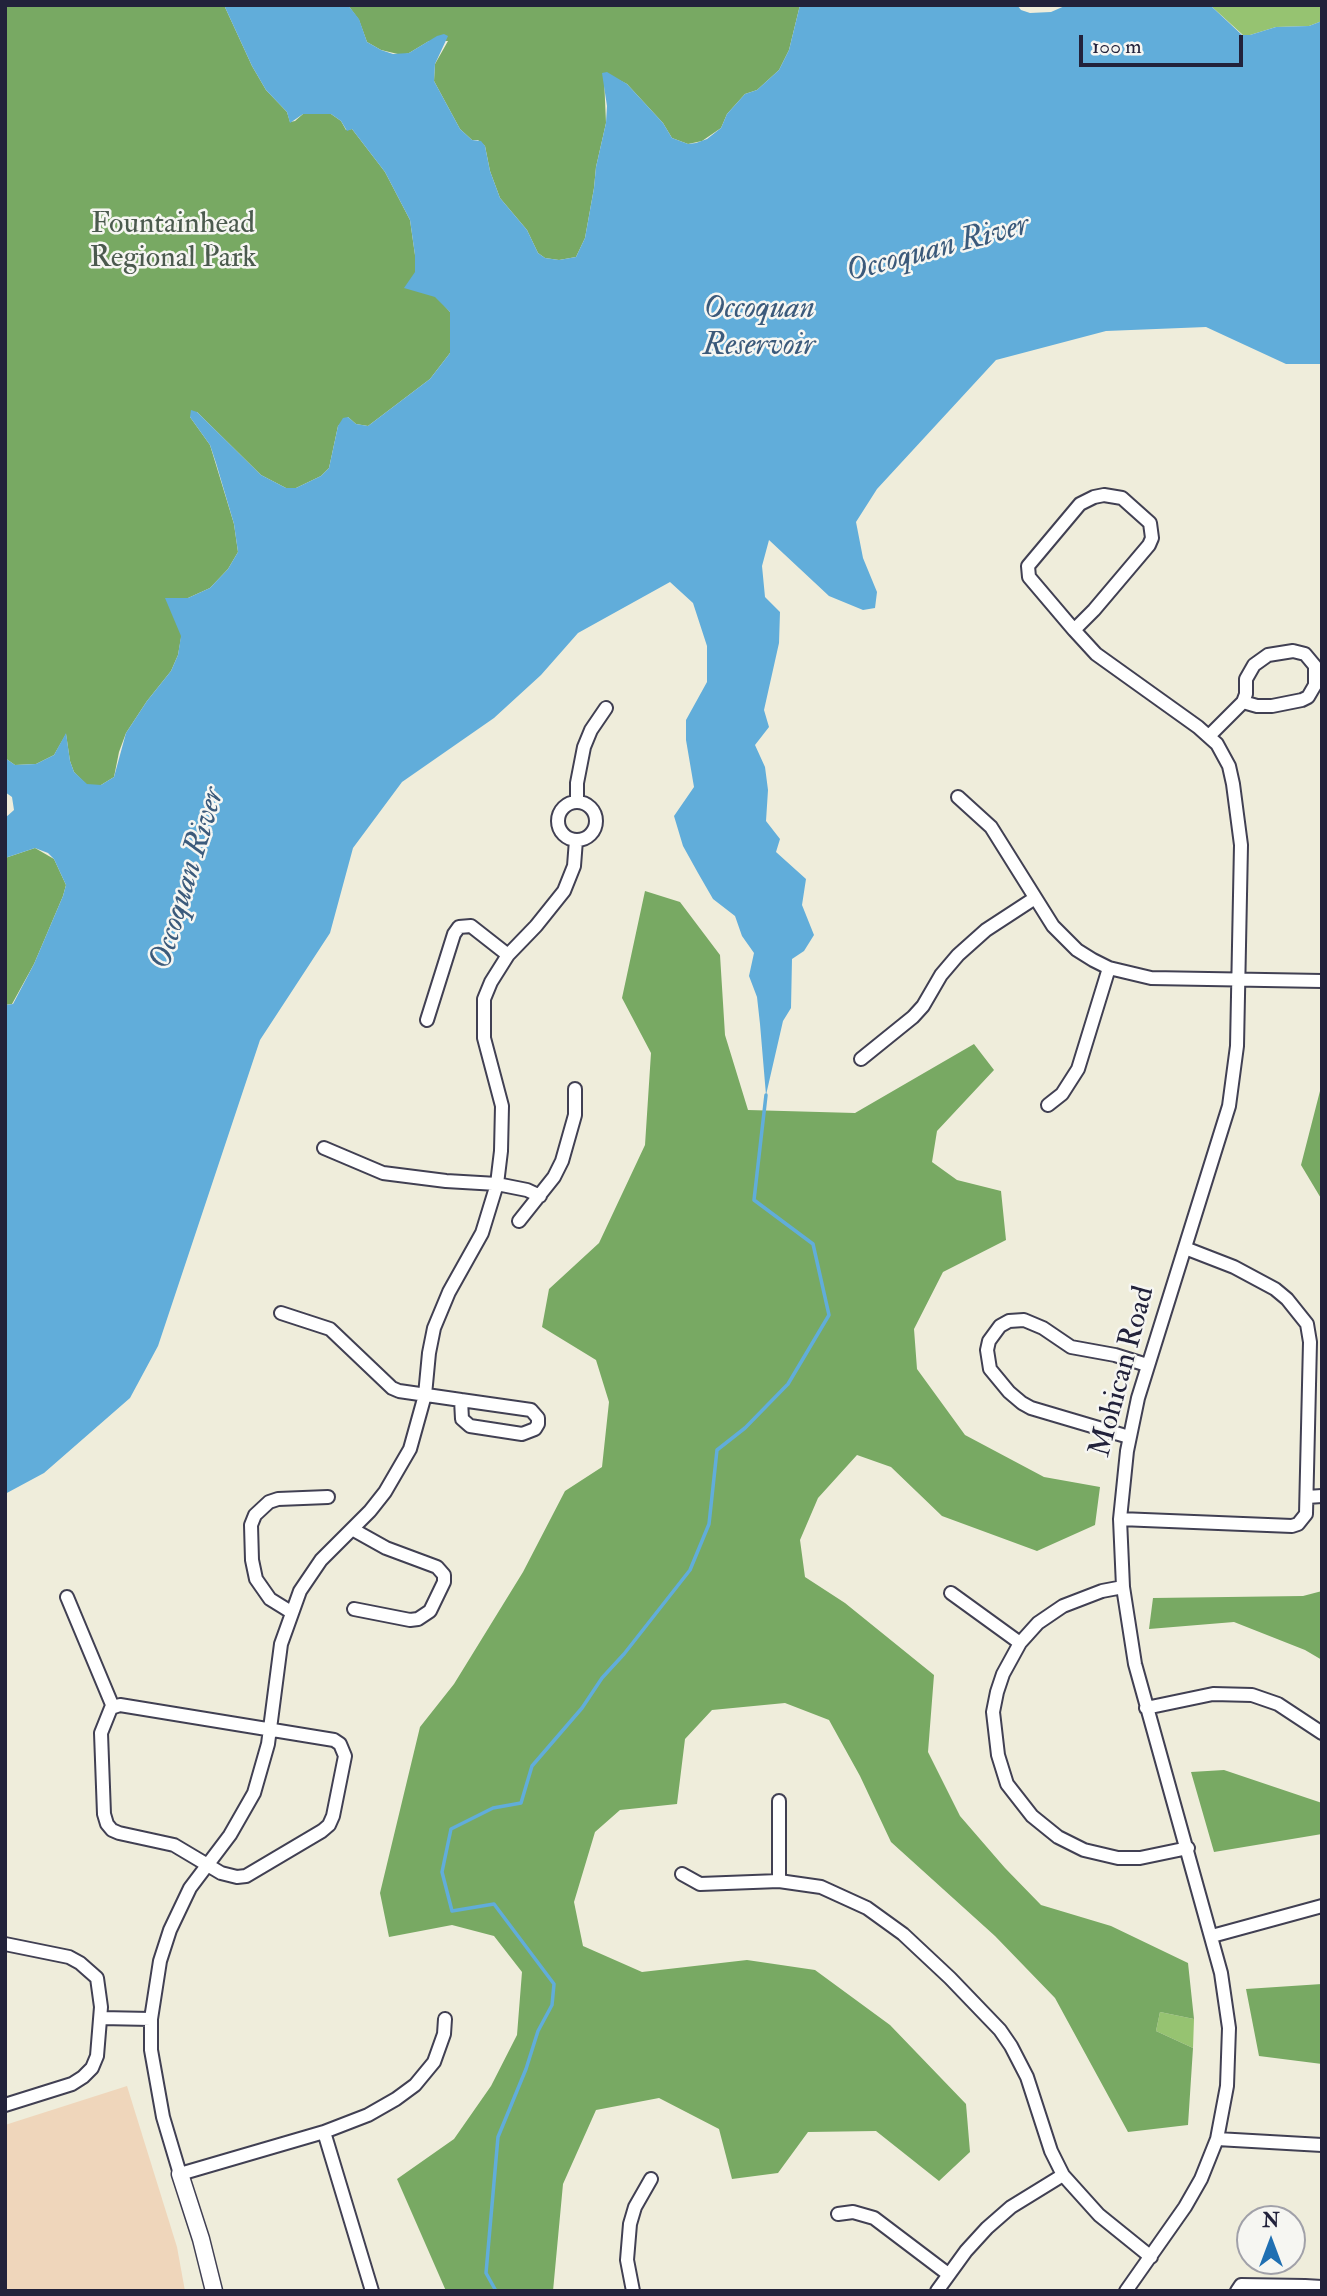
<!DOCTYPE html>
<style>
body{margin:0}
#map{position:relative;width:1327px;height:2296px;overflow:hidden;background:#efeddb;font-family:"IM FELL Double Pica",serif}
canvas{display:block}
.frame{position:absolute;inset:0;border:7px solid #22223b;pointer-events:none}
.north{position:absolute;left:1236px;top:2205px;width:70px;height:70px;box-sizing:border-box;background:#f6f6f2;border:2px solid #a1a1a9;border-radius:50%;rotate:0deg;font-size:19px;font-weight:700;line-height:28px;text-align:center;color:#22223b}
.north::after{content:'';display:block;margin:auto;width:24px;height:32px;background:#1f6fb2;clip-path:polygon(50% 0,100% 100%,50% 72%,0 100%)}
.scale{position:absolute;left:1079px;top:35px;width:164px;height:32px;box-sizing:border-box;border:4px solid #22223b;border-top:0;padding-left:9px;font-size:21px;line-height:24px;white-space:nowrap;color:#22223b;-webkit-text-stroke:5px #f6f6f2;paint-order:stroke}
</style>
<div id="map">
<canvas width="1327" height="2296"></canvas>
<div class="frame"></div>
<div class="north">N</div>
<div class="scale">100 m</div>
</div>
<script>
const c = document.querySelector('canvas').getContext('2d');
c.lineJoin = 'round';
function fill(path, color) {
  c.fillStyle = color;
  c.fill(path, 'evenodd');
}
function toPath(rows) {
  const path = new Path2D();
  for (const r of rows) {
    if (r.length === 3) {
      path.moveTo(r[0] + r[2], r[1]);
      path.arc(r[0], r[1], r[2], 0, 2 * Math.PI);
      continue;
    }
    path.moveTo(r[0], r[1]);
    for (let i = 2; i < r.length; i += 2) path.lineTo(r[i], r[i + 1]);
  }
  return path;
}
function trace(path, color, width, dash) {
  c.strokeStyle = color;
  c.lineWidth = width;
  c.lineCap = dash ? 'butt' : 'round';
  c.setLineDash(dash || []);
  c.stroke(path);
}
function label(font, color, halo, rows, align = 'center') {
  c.font = font + ' "IM FELL Double Pica",serif';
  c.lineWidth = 5;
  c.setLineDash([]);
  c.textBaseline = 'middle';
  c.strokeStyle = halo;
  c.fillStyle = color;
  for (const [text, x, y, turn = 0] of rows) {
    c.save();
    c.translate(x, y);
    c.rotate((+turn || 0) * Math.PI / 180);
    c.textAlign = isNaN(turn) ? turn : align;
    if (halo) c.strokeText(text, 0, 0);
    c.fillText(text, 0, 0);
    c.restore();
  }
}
fill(toPath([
 [127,2086,177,2247,185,2291,5,2291,5,2125]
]), '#efd6bb');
fill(toPath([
 [1210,5,1322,5,1322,21,1309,26,1276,27,1250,35,1243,35],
 [1160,2012,1194,2019,1193,2048,1156,2031]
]), '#96c371');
fill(toPath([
 [5,5,224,5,252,66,266,90,287,112,290,122,295,121,303,114,331,114,341,121,346,130,352,129,385,172,410,220,415,255,415,272,450,312,450,353,430,379,368,426,356,424,348,417,338,426,329,468,321,476,296,488,286,488,261,475,197,412,190,417,210,445,234,524,238,552,228,569,210,588,188,598,178,655,171,671,147,701,126,733,119,752,114,777,101,785,87,785,74,772,70,761,66,734,54,755,36,764,15,765,5,758],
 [348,5,800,5,789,50,779,70,757,90,745,94,727,114,721,128,702,141,688,144,672,138,663,123,627,84,613,77,604,77,606,123,596,167,594,188,585,238,576,257,559,260,545,258,538,253,527,230,500,198,490,171,485,146,478,140,472,140,460,129,434,81,435,64,448,41,429,41,409,53,402,55,381,50,367,42,359,20],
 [35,848,54,859,66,885,63,896,34,964,12,1004,5,1005,5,858],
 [645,891,680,902,720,955,725,1035,748,1110,855,1113,974,1044,994,1070,937,1131,932,1162,957,1180,1001,1191,1006,1240,943,1272,914,1329,917,1369,965,1435,1044,1477,1100,1487,1095,1525,1037,1551,942,1516,891,1467,857,1455,818,1498,800,1540,805,1577,845,1603,934,1675,928,1752,960,1816,1005,1868,1041,1905,1111,1926,1188,1963,1194,2019,1160,2012,1156,2031,1193,2048,1188,2125,1128,2132,1055,1998,995,1936,891,1842,860,1776,829,1720,785,1703,712,1710,685,1739,677,1804,620,1810,595,1832,574,1902,583,1946,642,1972,747,1960,815,1970,890,2025,966,2104,970,2152,939,2181,876,2131,808,2132,778,2173,732,2179,719,2129,659,2098,596,2110,563,2184,553,2291,446,2291,397,2179,454,2139,491,2086,517,2035,522,1972,494,1936,452,1925,389,1937,380,1893,420,1727,454,1684,523,1572,565,1491,602,1467,609,1402,596,1360,542,1327,549,1289,599,1243,645,1145,651,1053,622,998],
 [1320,1091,1322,1091,1322,1200,1301,1165],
 [1322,1591,1322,1660,1305,1650,1234,1622,1149,1629,1153,1598,1303,1596],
 [1224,1770,1322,1803,1322,1834,1214,1852,1191,1772],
 [1322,1984,1322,2064,1259,2056,1246,1989]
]), '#78a963');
fill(toPath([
 [224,5,348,5,359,19,367,42,381,50,393,54,409,53,437,36,444,34,448,36,435,64,434,81,460,129,472,140,481,141,485,146,490,171,500,198,527,230,538,253,545,258,559,260,576,257,585,238,594,188,596,167,606,123,607,106,602,73,607,72,627,84,663,123,672,138,688,144,696,143,707,139,721,128,727,114,745,94,757,90,779,70,789,50,800,5,1017,5,1021,10,1030,13,1051,12,1067,5,1210,5,1242,35,1250,35,1276,27,1309,26,1322,21,1322,364,1286,364,1206,327,1106,331,996,360,877,489,856,522,863,558,877,592,875,608,863,610,829,596,769,540,762,566,765,597,780,612,779,643,764,710,769,727,755,745,765,767,768,790,766,821,780,839,776,852,806,879,802,905,814,935,804,951,792,959,791,1008,783,1021,766,1095,760,1024,757,997,749,976,754,953,742,936,735,916,713,899,698,873,683,846,674,816,694,787,686,740,686,720,707,682,707,646,693,603,670,582,578,633,541,675,494,718,402,782,353,848,330,933,260,1040,158,1346,130,1398,44,1473,5,1494,5,1005,13,1004,34,964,63,896,66,885,54,859,48,853,35,848,5,858,5,818,14,810,12,797,5,792,5,758,15,765,36,764,54,755,66,733,70,761,74,772,87,784,101,785,114,777,126,733,147,701,171,671,178,655,181,636,165,598,188,598,210,588,228,569,238,552,234,524,216,463,210,445,190,417,191,410,197,412,261,475,286,488,296,488,321,476,329,468,338,426,343,418,348,417,356,424,368,426,430,379,450,353,450,312,435,297,404,288,415,272,415,255,410,220,385,172,352,129,347,131,341,121,331,114,303,114,290,123,287,112,266,90,252,66]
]), '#61adda');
trace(toPath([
 [496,2291,486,2273,498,2137,526,2069,538,2031,552,2005,554,1984,494,1904,452,1911,442,1872,451,1829,493,1808,521,1803,532,1766,582,1708,602,1678,624,1654,690,1570,709,1524,717,1450,745,1428,788,1384,829,1315,813,1244,754,1200,766,1095]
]), '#61adda', 3.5);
const minor = toPath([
 [1104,495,1122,498,1150,523,1152,538,1149,545,1094,610,1074,630,1029,577,1028,566,1080,504,1094,497,1104,495],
 [1074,630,1096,654,1198,727,1217,744,1229,766,1233,784,1241,845,1237,1046,1229,1106,1138,1398,1127,1451,1120,1519,1123,1587,1135,1664,1221,1973,1229,2028,1227,2086,1217,2139,1201,2179,1185,2207,1126,2291],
 [1293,651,1305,654,1315,666,1315,685,1308,697,1302,700,1272,706,1257,706,1243,702,1246,694,1246,679,1254,665,1268,655,1293,651],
 [1209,736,1243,702],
 [958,797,991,827,1053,926,1077,950,1093,960,1109,968,1151,978,1322,981],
 [577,802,577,783,584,747,591,730,606,708],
 [577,821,19],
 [427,1020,454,934,459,927,471,926,508,955],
 [861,1059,913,1017,923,1006,941,975,958,955,986,930,1035,898],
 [1048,1105,1062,1094,1078,1069,1109,968],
 [324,1148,383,1173,446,1181,497,1184,527,1190,540,1196],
 [519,1221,554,1177,562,1161,575,1115,575,1089],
 [281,1313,330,1329,392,1388,399,1391,461,1400],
 [461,1400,531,1410,538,1418,538,1424,535,1429,522,1434,470,1426,462,1419,461,1400],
 [1129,1437,1031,1408,1022,1403,1009,1392,990,1369,987,1350,989,1341,1000,1326,1009,1321,1024,1320,1043,1328,1071,1347,1115,1355,1147,1365],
 [1307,1497,1322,1496],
 [1120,1519,1292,1526,1298,1524,1306,1514,1310,1342,1307,1324,1287,1299,1275,1289,1234,1267,1185,1248],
 [352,1529,386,1548,437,1567,444,1575,444,1582,430,1611,418,1619,410,1620,354,1609],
 [1123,1587,1102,1591,1063,1606,1038,1623,1020,1643,1003,1674,997,1692,993,1712,998,1755,1007,1784,1032,1816,1058,1837,1084,1850,1118,1858,1140,1858,1188,1848],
 [951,1593,1020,1643],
 [67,1597,113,1707],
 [291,1612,270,1599,256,1579,252,1560,251,1525,255,1515,269,1502,278,1499,328,1497],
 [120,1705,334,1740,340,1744,345,1756,333,1816,329,1825,322,1831,246,1876,237,1877,221,1873,174,1845,119,1833,112,1830,107,1824,104,1814,101,1733,111,1708,120,1705],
 [1146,1708,1213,1694,1252,1695,1278,1704,1322,1733],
 [682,1874,700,1884,779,1881,821,1887,867,1908,903,1934,950,1978,1000,2030,1011,2046,1027,2077,1051,2151,1063,2175,1099,2215,1151,2257],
 [779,1881,779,1801],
 [1212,1936,1322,1906],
 [5,1944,69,1957,80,1963,97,1978,101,2007,97,2056,92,2068,83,2077,72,2084,5,2105],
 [101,2018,151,2019],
 [445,2019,444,2034,434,2062,415,2085,396,2099,368,2115,324,2132,180,2174,163,2117,151,2050,151,2019,160,1961,170,1930,190,1888,230,1835,254,1793,268,1744,281,1644,300,1591,321,1560,370,1511,385,1492,410,1449,425,1395,429,1353,434,1328,449,1292,482,1233,497,1184,501,1151,502,1106,484,1038,484,999,491,982,508,955,536,926,564,891,574,866,576,840],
 [324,2132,372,2291],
 [1217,2139,1322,2145],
 [838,2214,853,2212,874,2218,948,2274],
 [633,2291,627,2260,630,2224,635,2207,651,2179],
 [937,2291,966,2251,987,2228,1011,2207,1063,2175],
 [1237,2291,1241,2285,1305,2286],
 [1306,2291,1305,2286,1322,2287]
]);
const tertiary = toPath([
 [180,2174,201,2239,214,2291]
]);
trace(minor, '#414053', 16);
trace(tertiary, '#414053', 19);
trace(minor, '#fff', 12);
trace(tertiary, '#fff', 16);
label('30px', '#4b5a4e', '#f6f6f2', [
 ["Fountainhead",173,226],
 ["Regional Park",173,260]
]);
label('30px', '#22223b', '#f6f6f2', [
 ["Mohican Road",1124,1372,-75]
]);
label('italic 32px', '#3b5a7b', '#f6f6f2', [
 ["Occoquan River",938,250,-15],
 ["Occoquan",759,310],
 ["Reservoir",759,347],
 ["Occoquan River",189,879,-73]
]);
</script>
